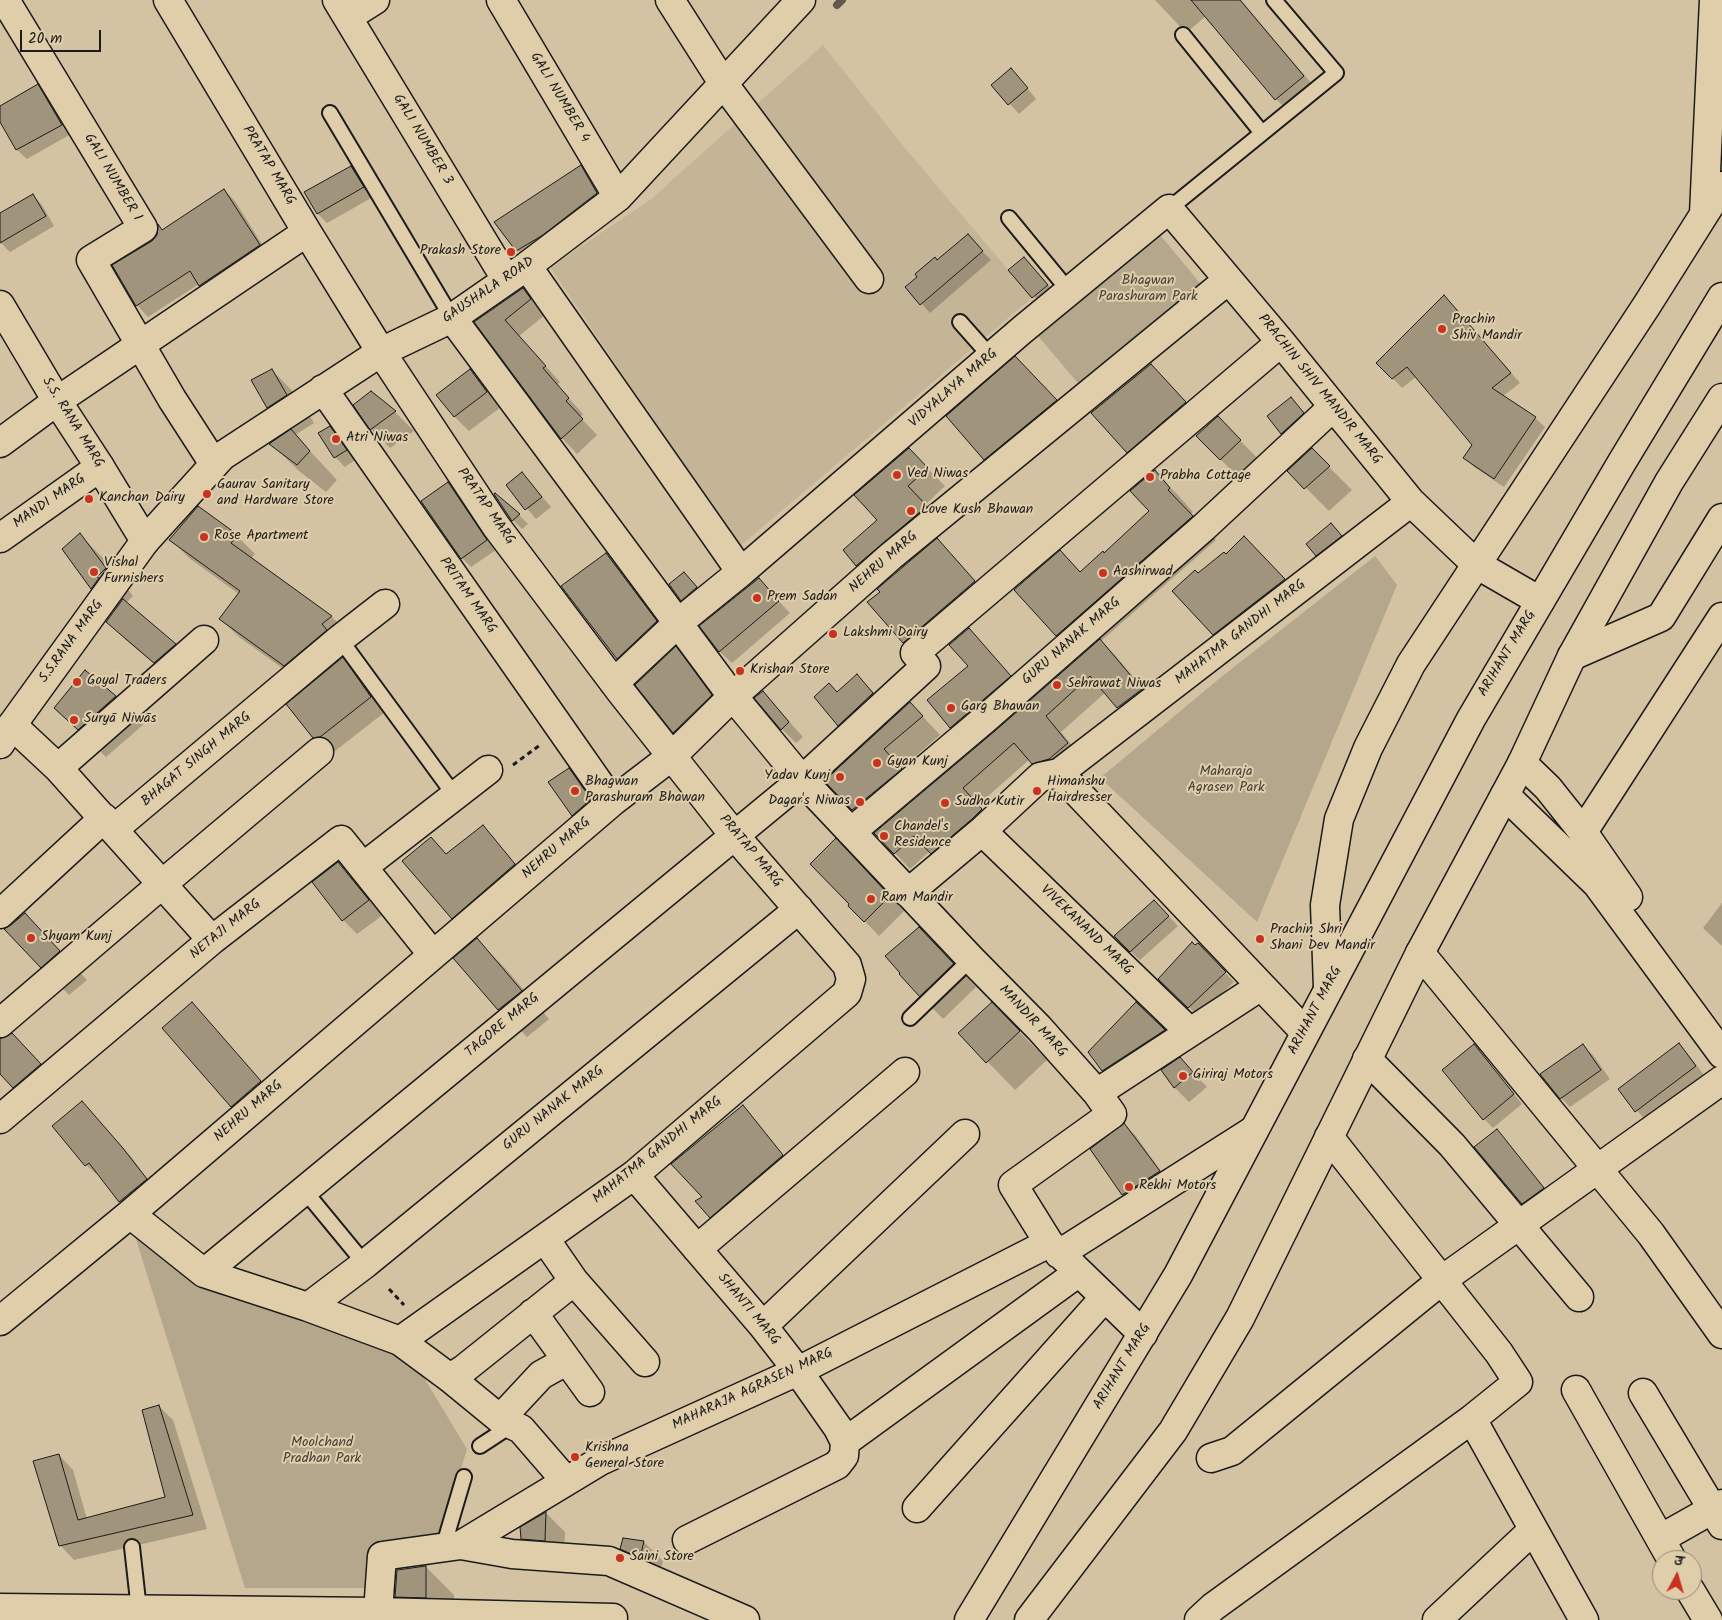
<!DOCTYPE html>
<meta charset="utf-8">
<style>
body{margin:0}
#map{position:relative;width:1722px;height:1620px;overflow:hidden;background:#d4c3a2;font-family:Kalam,"Playpen Sans Deva",sans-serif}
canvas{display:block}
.north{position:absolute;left:1652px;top:1550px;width:50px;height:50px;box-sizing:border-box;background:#e0ceab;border:1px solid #928772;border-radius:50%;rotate:6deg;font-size:14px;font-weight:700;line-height:20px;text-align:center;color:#1c1c1c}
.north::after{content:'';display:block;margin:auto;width:18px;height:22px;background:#c8321e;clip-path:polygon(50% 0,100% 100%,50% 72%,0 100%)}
.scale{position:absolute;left:20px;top:30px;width:81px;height:22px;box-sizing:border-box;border:2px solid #1c1c1c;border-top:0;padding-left:6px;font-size:15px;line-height:18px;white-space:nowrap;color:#1c1c1c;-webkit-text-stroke:4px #e0ceab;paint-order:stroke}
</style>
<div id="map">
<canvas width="1722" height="1620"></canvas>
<div class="north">उ</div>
<div class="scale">20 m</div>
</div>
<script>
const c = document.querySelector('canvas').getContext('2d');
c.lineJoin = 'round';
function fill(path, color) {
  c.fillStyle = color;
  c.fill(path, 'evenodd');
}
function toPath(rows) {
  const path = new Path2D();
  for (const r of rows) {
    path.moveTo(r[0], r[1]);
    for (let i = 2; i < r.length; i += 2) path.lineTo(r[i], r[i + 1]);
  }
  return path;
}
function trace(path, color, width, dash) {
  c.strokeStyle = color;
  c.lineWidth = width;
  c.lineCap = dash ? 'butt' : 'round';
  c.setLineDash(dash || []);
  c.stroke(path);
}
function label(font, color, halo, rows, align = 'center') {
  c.font = font + ' Kalam,sans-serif';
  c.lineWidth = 4;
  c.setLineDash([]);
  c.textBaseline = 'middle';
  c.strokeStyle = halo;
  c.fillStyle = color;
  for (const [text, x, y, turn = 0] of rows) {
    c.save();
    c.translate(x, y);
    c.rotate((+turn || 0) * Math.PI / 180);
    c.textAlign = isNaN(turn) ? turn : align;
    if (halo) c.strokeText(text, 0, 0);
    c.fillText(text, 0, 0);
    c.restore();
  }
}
fill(toPath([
 [823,45,905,148,1032,298,739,547,550,267,650,200]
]), '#c5b597');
fill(toPath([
 [1161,236,1204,288,1082,388,1038,336],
 [1375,556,1397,585,1257,922,1100,778,1220,678],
 [135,1236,197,1283,226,1297,295,1319,415,1363,467,1449,441,1535,378,1553,374,1588,245,1588]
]), '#b5a78c');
fill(toPath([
 [1155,0,1241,0,1322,96,1295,118,1276,99,1206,16,1186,33],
 [1020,79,1036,99,1019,114,993,85],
 [38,86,47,95,71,134,27,159,17,150,0,120,0,107],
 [580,166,602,188,618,215,564,256,538,272,517,250],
 [351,167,360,177,373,197,327,223,318,214,306,193],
 [224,190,235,201,270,257,212,296,199,284,148,317,137,305,152,242,162,231],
 [33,195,42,205,54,226,10,252,0,242,0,214],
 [976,245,991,260,930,313,907,287,938,262],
 [1024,258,1066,304,1052,316,1010,270],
 [523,289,538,305,545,315,519,336,560,382,557,385,583,414,580,417,597,435,577,454,562,438,476,322],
 [1444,296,1520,383,1503,396,1535,418,1545,427,1504,487,1474,467,1465,458,1474,445,1416,377,1402,388,1378,363],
 [1015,358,1065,410,994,468,985,459],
 [272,370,299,398,314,423,295,435,337,480,326,492,299,471,271,444,292,431,268,407],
 [470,370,484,385,501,407,469,431,455,417,438,395],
 [1164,378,1198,416,1140,465,1127,452],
 [371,392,395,412,414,431,390,448,371,429],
 [1290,399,1310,418,1301,452,1282,433,1269,416],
 [1218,418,1268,469,1248,487,1220,459],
 [329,427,339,437,355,460,345,467,335,457,320,434],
 [909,450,945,486,925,505,944,525,875,583,844,550,879,520],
 [1312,450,1352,490,1329,511,1289,471],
 [1155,472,1178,495,1193,512,1191,514,1216,540,1101,641,1116,656,1157,706,1134,723,1106,692,1061,732,1083,759,1049,779,1030,759,978,805,997,826,947,869,930,851,910,869,895,853,996,732,1080,658,1057,635,1060,552,1081,573,1104,555,1151,512],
 [522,473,551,507,536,519,507,485],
 [448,484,457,493,496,550,471,567,462,558],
 [497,497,519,515,528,524,522,529,513,520],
 [1335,529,1345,540,1321,559,1317,555],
 [80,535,108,563,133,596,126,603,175,645,194,664,174,681,127,641,107,622,115,611,92,588,64,549],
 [237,536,255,554,251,559,332,617,350,635,303,683,239,637,221,619,239,594,189,558,171,540],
 [1244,538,1294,589,1223,643,1214,634,1198,575,1226,556],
 [937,540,989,597,919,658,869,602],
 [606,554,621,569,671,636,632,672,618,658],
 [684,573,711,602,696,614,682,600],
 [758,579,790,613,732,663,720,652,701,626],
 [980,641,1021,688,962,739,928,700,970,666],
 [676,648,690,662,725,710,688,746,674,732,637,685],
 [342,659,357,673,385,712,335,751,328,752,314,737],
 [85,672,115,697,143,725,106,757,56,708],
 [857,676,877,696,859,745,839,725,838,693],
 [763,692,803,737,796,743,782,729],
 [910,703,940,735,902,768,919,787,871,828,826,781],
 [569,769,588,788,609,819,592,834,573,815],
 [483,826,523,874,462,927,452,918,446,855],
 [850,854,904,911,879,936,850,906],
 [338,863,353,878,383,915,357,934,343,920,314,883],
 [1722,903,1722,946,1703,928],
 [1164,911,1178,926,1140,960,1115,937],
 [24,914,87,980,69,995,42,967],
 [477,940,505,968,549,1019,527,1037,499,1009,455,959],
 [1198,945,1234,982,1198,1016,1160,979],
 [942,951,976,987,943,1019,921,996],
 [192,1004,274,1096,246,1121,232,1106,164,1028],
 [992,1004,1047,1060,1015,1090,960,1033],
 [1136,1004,1173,1040,1112,1080,1103,1070],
 [0,1039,22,1044,49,1074,23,1096,0,1072],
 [1679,1044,1688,1054,1705,1076,1646,1121,1619,1089],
 [1583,1046,1593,1055,1610,1079,1570,1107,1561,1098],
 [1483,1055,1522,1104,1493,1128,1484,1119],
 [1180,1059,1207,1087,1189,1102,1175,1088,1163,1070],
 [743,1107,791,1165,720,1226,711,1217],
 [91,1112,132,1158,155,1189,130,1211,120,1202,98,1172,96,1174,86,1165],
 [1124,1124,1136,1136,1170,1184,1135,1206,1123,1195,1092,1149],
 [1506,1140,1553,1198,1532,1212,1523,1203],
 [159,1406,173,1420,207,1529,74,1560,60,1545,59,1455,73,1470,87,1519,166,1498],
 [546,1513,565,1532,564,1559,541,1558,522,1538,522,1528],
 [644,1542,663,1561,659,1576,641,1568,622,1548],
 [426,1567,454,1595,454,1620,420,1620,396,1596]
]), '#0003');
trace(toPath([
 [837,5,842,0]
]), '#5f594d', 8);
const building = toPath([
 [1191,0,1240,0,1304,76,1275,100,1191,0],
 [1011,68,1028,88,1008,105,991,85,1011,68],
 [38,84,62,125,16,150,0,122,0,106,38,84],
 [581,165,597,193,543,235,516,251,494,222,581,165],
 [351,166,364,187,317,214,304,192,351,166],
 [224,189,260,245,199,286,190,271,136,306,112,265,152,241,157,235,158,224,162,230,224,189],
 [33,194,46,216,0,243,0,213,33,194],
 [968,234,983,251,920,305,905,287,917,277,915,274,935,257,937,260,968,234],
 [1024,257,1048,285,1032,298,1008,270,1024,257],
 [523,288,531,299,505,320,546,366,543,368,569,398,566,401,583,419,561,439,474,322,523,288],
 [1444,295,1511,373,1492,388,1536,417,1494,479,1463,458,1472,445,1407,367,1392,379,1376,363,1444,295],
 [1015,356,1057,400,984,460,946,416,1015,356],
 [1151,364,1186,402,1127,453,1091,413,1151,364],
 [272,369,287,395,267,408,251,380,272,369],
 [470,369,487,392,454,417,436,395,470,369],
 [371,391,396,411,370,430,353,405,371,391],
 [1291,397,1304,413,1281,434,1267,416,1291,397],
 [1218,416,1241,440,1220,460,1196,436,1218,416],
 [330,426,347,450,334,458,318,433,330,426],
 [291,429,310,451,297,465,269,444,291,429],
 [909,448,928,468,908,486,927,506,856,566,843,550,877,520,854,495,909,448],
 [1312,448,1330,466,1304,489,1287,471,1312,448],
 [1155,470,1170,488,1168,490,1193,516,1056,636,1014,590,1060,550,1080,572,1103,551,1104,553,1149,511,1130,491,1155,470],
 [522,472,542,497,525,510,506,485,522,472],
 [448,482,487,540,461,559,421,501,448,482],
 [495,493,520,514,512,521,494,494,495,493],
 [198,506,238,535,231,543,332,616,322,624,327,630,284,666,219,619,240,591,169,540,198,506],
 [1331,523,1342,536,1316,556,1306,544,1331,523],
 [80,533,106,568,97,577,99,578,91,589,62,549,80,533],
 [1244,536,1285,579,1213,635,1172,591,1195,570,1198,573,1224,552,1226,554,1244,536],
 [937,538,975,581,903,643,867,602,880,592,877,589,937,538],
 [606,553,657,621,617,659,561,586,606,553],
 [684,572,697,587,681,601,669,584,684,572],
 [759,578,779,601,719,652,699,626,759,578],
 [123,599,176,644,154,663,106,622,123,599],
 [969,628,1011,676,950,728,927,700,968,666,949,645,969,628],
 [1100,639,1142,689,1117,708,1090,676,1046,716,1068,743,1049,759,1032,764,1014,743,963,788,982,809,972,819,931,854,914,836,894,854,874,833,995,731,1100,639],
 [676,646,712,695,673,733,635,685,676,646],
 [343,657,371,697,320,737,313,738,286,704,343,657],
 [85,670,116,696,78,730,54,708,85,670],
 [857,674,873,693,838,726,814,697,829,683,837,692,857,674],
 [763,691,789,722,781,730,754,698,763,691],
 [910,702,923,716,884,749,902,769,852,810,824,781,910,702],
 [569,768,591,799,572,816,548,782,569,768],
 [483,825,515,864,452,919,402,861,431,837,446,854,483,825],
 [836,838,890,896,864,922,848,906,849,904,810,864,836,838],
 [338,862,369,900,342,921,312,882,338,862],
 [1154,900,1169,916,1130,952,1114,936,1154,900],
 [25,913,60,951,41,968,4,929,11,925,25,913],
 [919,927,954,964,920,997,899,974,900,973,885,956,919,927],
 [477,938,522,991,498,1010,453,958,477,938],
 [1192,942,1195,945,1198,943,1226,972,1188,1008,1158,979,1192,942],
 [192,1002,261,1081,231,1107,162,1028,192,1002],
 [992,1002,1020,1031,986,1063,958,1033,992,1002],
 [1136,1002,1165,1030,1102,1071,1088,1052,1136,1002],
 [12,1033,41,1064,13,1088,0,1074,0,1038,3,1038,12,1033],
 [1679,1043,1696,1066,1635,1112,1618,1089,1679,1043],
 [1474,1044,1514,1094,1483,1120,1442,1070,1474,1044],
 [1583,1044,1601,1070,1560,1099,1540,1074,1583,1044],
 [1180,1057,1193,1072,1174,1088,1161,1070,1180,1057],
 [82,1101,122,1147,147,1179,119,1202,89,1163,85,1166,52,1126,82,1101],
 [743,1105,783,1155,710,1218,695,1201,702,1197,671,1164,743,1105],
 [1124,1123,1160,1171,1122,1195,1090,1149,1124,1123],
 [1497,1129,1544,1188,1522,1204,1474,1147,1497,1129],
 [159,1405,193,1515,59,1546,33,1461,59,1454,78,1520,165,1497,142,1410,159,1405],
 [546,1512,545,1541,521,1539,520,1527,546,1512],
 [623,1538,644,1541,640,1558,620,1549,623,1538],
 [426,1566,426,1598,395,1597,397,1570,426,1566]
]);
fill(building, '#a1947d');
trace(building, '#1c1c1c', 1);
const service = toPath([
 [1183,35,1262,133],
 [330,113,452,318],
 [1169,209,1336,73,1274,0],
 [1009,218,1069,291],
 [960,322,991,357],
 [340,639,455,796],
 [910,1018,971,959],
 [304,1190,365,1264],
 [480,1446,512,1425],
 [132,1547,139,1610],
 [443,1548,464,1477]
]);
const minor = toPath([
 [5,0,143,228,91,260,172,399,214,464],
 [168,0,307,232,381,352,496,526,621,692,734,835,847,965,851,979,847,993,634,1175,400,1341],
 [337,0,506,279],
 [501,0,618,197],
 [670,0,723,83,869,279],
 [348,17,375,0],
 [527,266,741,572],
 [452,318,726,688,802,780,971,959,1039,1028,1097,1093,1112,1114,1013,1185,1049,1243,1143,1334],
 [323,389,612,802],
 [0,443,57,401,307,232],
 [0,538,100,467],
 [145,541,222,456,381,352,452,318,527,266,618,197,801,0],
 [614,683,678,623,741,572,1022,330,1169,209,1281,342,1411,502,1476,564,1540,601],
 [12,725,58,768,212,940],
 [58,768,204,640],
 [1059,773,1305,1032],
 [114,829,340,639,385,604],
 [982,831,1190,1032],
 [851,832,985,719,1204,527,1333,407],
 [1583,832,1722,617],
 [363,867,488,770],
 [908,893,982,831,1040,777,1059,773,1411,502],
 [0,914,104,818],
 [1420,953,1651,1234,1722,1334],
 [0,1023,161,885,319,752],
 [1367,1059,1452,1145,1579,1297],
 [1097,1093,1261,986],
 [0,1119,212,940,341,840,433,955],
 [1329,1137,1499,1353,1518,1382,1472,1419,1584,1620],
 [634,1175,763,1326,798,1371,838,1428,845,1442,844,1456,837,1465,687,1540],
 [130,1214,204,1273,308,1307,400,1341,450,1378,500,1419,521,1429,566,1481],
 [545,1239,574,1281,645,1362],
 [697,1249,905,1072],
 [1059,1254,1254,1130],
 [204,1273,802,780,926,666,915,653,1281,342],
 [308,1307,365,1264,799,909],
 [533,1313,590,1392],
 [0,1321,130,1214,612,802,672,756,733,696,891,556,1228,280],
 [763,1326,965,1134],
 [450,1378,464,1369,574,1281],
 [1576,1390,1672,1560],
 [1643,1393,1722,1525],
 [500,1419,541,1375,566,1361],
 [845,1442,1079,1272],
 [1211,1458,1232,1451,1442,1280,1722,1080],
 [917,1508,1105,1297],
 [1660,1539,1722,1504],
 [461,1545,600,1461,798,1371,1049,1243],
 [1690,1590,1708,1620],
 [0,1608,378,1612,613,1618],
 [378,1612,382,1556,461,1545,512,1554,609,1561,745,1620],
 [1199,1620,1213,1607,1472,1419],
 [1437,1620,1533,1530]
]);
const tertiary = toPath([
 [1704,214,1714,0],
 [0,305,57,401,100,467,145,541,12,725,0,744],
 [1572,656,1661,617,1722,518],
 [1522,763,1548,788,1583,832,1628,897],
 [1505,795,1597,884,1722,1054],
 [1328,988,1325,905,1339,819,1368,748,1411,664,1647,305,1722,186]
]);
const primary = toPath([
 [969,1620,1178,1275,1471,719,1622,462,1722,297],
 [1029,1620,1173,1431,1240,1318,1420,953,1522,763,1572,656,1669,482,1722,398]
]);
trace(service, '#1c1c1c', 18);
trace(minor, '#1c1c1c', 31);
trace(tertiary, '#1c1c1c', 31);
trace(primary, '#1c1c1c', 31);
trace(toPath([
 [513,765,540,745],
 [389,1289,404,1305]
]), '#1c1c1c', 3, [5, 4]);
trace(service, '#e0ceab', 14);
trace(minor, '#e0ceab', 28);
trace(tertiary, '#e0ceab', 28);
trace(primary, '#e0ceab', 28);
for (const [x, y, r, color] of [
 [511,252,5,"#c8321e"],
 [1442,329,5,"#c8321e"],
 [336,439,5,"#c8321e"],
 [897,475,5,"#c8321e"],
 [1150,477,5,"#c8321e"],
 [207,494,5,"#c8321e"],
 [89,499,5,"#c8321e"],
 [911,511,5,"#c8321e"],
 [204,537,5,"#c8321e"],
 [94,572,5,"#c8321e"],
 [1103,573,5,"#c8321e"],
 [757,598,5,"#c8321e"],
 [833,634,5,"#c8321e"],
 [740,671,5,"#c8321e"],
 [77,682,5,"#c8321e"],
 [1057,685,5,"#c8321e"],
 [951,708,5,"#c8321e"],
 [74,720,5,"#c8321e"],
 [877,763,5,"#c8321e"],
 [840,777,5,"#c8321e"],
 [575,791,5,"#c8321e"],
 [1037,791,5,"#c8321e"],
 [860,802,5,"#c8321e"],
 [945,803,5,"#c8321e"],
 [884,836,5,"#c8321e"],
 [871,899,5,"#c8321e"],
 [31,938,5,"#c8321e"],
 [1260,939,5,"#c8321e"],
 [1183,1076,5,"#c8321e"],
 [1129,1187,5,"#c8321e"],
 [575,1457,5,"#c8321e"],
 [620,1558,5,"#c8321e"]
]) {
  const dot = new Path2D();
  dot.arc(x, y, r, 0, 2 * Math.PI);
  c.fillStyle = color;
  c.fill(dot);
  trace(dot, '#e0ceab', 2);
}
label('14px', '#1c1c1c', '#e0ceab', [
 ["GALI NUMBER 4",559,98,59],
 ["GALI NUMBER 3",422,140,59],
 ["PRATAP MARG",268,166,59],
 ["GALI NUMBER 1",112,178,59],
 ["GAUSHALA ROAD",489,291,-34],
 ["VIDYALAYA MARG",954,389,-41],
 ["PRACHIN SHIV MANDIR MARG",1319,390,51],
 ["S.S. RANA MARG",72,423,58],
 ["MANDI MARG",50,502,-35],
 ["PRATAP MARG",485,507,55],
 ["NEHRU MARG",884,563,-41],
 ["PRITAM MARG",467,596,55],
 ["MAHATMA GANDHI MARG",1241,633,-38],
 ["S.S.RANA MARG",72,642,-54],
 ["GURU NANAK MARG",1072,642,-41],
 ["ARIHANT MARG",1508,654,-59],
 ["BHAGAT SINGH MARG",197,760,-40],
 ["NEHRU MARG",557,849,-41],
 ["PRATAP MARG",750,852,50],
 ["NETAJI MARG",226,930,-39],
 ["VIVEKANAND MARG",1086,931,44],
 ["ARIHANT MARG",1316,1011,-62],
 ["MANDIR MARG",1032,1022,47],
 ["TAGORE MARG",503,1026,-40],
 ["GURU NANAK MARG",554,1109,-39],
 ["NEHRU MARG",249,1112,-41],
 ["MAHATMA GANDHI MARG",658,1151,-39],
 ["SHANTI MARG",748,1310,50],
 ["ARIHANT MARG",1123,1367,-59],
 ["MAHARAJA AGRASEN MARG",753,1390,-25]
]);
label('14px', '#1c1c1c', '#e0ceab', [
 ["Prakash Store",501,252,"right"],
 ["Prachin",1452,321],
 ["Shiv Mandir",1452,337],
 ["Atri Niwas",346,439],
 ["Ved Niwas",907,475],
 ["Prabha Cottage",1160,477],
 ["Gaurav Sanitary",217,486],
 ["and Hardware Store",217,502],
 ["Kanchan Dairy",99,499],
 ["Love Kush Bhawan",921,511],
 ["Rose Apartment",214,537],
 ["Vishal",104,564],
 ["Furnishers",104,580],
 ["Aashirwad",1113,573],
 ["Prem Sadan",767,598],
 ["Lakshmi Dairy",843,634],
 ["Krishan Store",750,671],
 ["Goyal Traders",87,682],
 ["Sehrawat Niwas",1067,685],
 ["Garg Bhawan",961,708],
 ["Suryā Niwās",84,720],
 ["Gyan Kunj",887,763],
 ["Yadav Kunj",830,777,"right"],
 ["Bhagwan",585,783],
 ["Parashuram Bhawan",585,799],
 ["Himanshu",1047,783],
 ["Hairdresser",1047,799],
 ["Dagar's Niwas",850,802,"right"],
 ["Sudha Kutir",955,803],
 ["Chandel's",894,828],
 ["Residence",894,844],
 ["Ram Mandir",881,899],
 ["Prachin Shri",1270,931],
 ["Shani Dev Mandir",1270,947],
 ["Shyam Kunj",41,938],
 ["Giriraj Motors",1193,1076],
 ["Rekhi Motors",1139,1187],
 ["Krishna",585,1449],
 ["General Store",585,1465],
 ["Saini Store",630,1558]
], 'left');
label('14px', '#423f38', '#e0ceab', [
 ["Bhagwan",1148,282],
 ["Parashuram Park",1148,298],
 ["Maharaja",1226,773],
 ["Agrasen Park",1226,789],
 ["Moolchand",322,1444],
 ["Pradhan Park",322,1460]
]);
</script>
